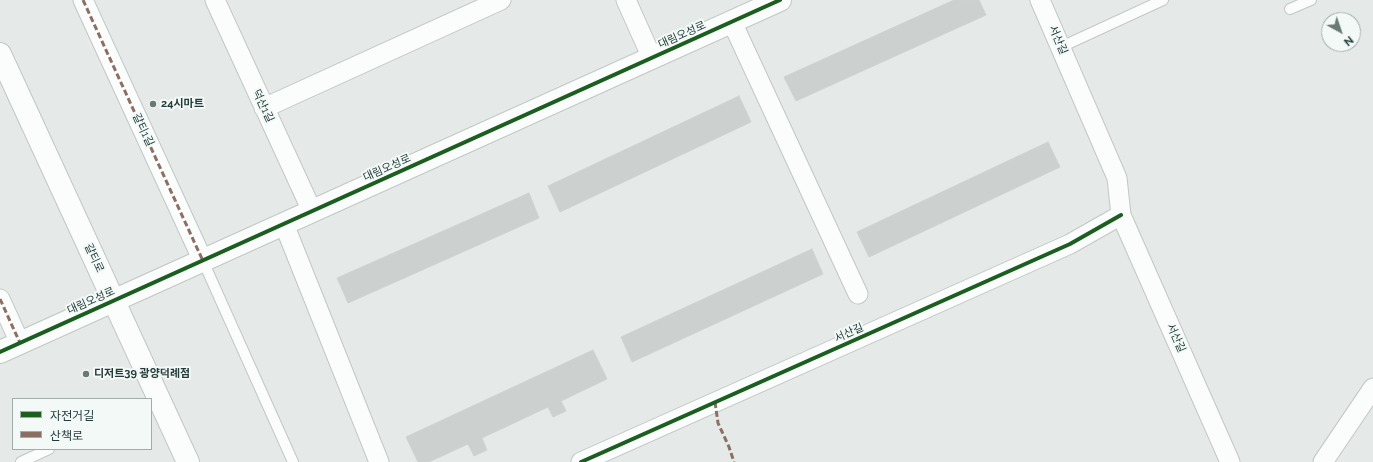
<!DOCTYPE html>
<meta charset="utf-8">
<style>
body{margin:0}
#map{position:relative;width:1373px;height:462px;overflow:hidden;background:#e5eae8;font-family:Raleway,"Noto Sans KR",sans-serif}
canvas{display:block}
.legend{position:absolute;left:12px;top:398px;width:140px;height:52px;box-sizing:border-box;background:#f3f9f7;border:1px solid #a0adab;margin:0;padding:5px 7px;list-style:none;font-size:12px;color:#243c39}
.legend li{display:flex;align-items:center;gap:8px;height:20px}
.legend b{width:20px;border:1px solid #a0adab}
.north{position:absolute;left:1321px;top:12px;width:40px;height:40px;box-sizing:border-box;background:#f3f9f7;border:1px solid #a0adab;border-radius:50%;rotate:140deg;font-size:11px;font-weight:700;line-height:16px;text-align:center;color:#243c39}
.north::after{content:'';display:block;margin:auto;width:14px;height:18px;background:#687976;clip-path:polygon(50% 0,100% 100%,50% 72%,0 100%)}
</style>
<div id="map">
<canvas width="1373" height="462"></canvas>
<ul class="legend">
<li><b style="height:5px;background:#1b5e20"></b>자전거길</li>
<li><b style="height:5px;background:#8d6e63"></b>산책로</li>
</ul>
<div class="north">N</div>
</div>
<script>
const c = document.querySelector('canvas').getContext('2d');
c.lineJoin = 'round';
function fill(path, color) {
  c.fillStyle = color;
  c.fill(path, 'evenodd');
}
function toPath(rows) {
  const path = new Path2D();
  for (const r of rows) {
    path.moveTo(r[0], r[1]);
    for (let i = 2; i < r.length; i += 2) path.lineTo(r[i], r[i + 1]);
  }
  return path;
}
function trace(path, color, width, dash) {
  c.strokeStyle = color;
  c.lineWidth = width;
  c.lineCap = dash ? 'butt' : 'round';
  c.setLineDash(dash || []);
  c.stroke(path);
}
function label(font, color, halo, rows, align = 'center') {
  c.font = font + ' Raleway,"Noto Sans KR",sans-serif';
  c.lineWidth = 4;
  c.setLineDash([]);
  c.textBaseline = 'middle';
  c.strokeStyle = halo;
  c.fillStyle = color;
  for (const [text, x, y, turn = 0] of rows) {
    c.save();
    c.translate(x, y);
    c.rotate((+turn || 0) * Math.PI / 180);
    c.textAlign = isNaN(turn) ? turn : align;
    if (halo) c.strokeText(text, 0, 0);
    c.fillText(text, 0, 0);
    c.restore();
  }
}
const building = toPath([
 [954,0,979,0,986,15,796,101,784,77,954,0],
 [739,96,751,122,560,212,548,186,739,96],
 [1048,142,1060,167,869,257,857,232,1048,142],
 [529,193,539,218,348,303,337,278,529,193],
 [812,249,823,274,632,362,621,337,812,249],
 [593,350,607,379,561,401,566,411,553,417,548,407,482,438,487,450,474,456,468,444,429,462,418,462,406,437,593,350]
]);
fill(building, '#ccd1cf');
trace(building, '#ced3d1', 1);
const lane = toPath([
 [1290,9,1311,0],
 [1061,47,1163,0],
 [203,261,293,462],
 [21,462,49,449]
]);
const street = toPath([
 [83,0,203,261],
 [215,0,312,211],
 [626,0,652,58],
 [1040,0,1117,178,1121,215,1230,462],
 [732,22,858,294],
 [264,108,501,0],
 [284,224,379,462],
 [0,299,20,343],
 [581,462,1070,244,1121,215],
 [1323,462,1373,388]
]);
const secondary = toPath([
 [0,54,188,462],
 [0,352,780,0]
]);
trace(lane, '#c2c7c5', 12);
trace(street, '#c2c7c5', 21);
trace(secondary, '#c1c7c5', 24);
trace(lane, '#fbfcfc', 10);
trace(street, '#fbfcfc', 19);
trace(secondary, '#fbfcfc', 22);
trace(toPath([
 [83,0,203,261],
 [0,299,20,343],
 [715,402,718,423,729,447,734,462]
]), '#8d6e63', 3, [6, 3]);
trace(toPath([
 [0,352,780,0],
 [581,462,1070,244,1121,215]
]), '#1b5e20', 4);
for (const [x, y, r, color] of [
 [153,104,4,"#687976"],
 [86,374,4,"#687976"]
]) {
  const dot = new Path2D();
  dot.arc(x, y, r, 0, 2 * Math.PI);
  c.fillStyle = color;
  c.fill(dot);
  trace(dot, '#f3f9f7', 1.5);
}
label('11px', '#243c39', '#f3f9f7', [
 ["대림오성로",682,35,-24],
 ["서산길",1058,40,67],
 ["덕산1길",263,106,65],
 ["갈티1길",143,130,65],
 ["대림오성로",387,168,-24],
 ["갈티로",94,258,65],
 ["대림오성로",91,301,-24],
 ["서산길",849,333,-24],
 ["서산길",1176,338,66]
]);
label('bold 11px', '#243c39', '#f3f9f7', [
 ["24시마트",161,104],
 ["디저트39 광양덕례점",94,374]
], 'left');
</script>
